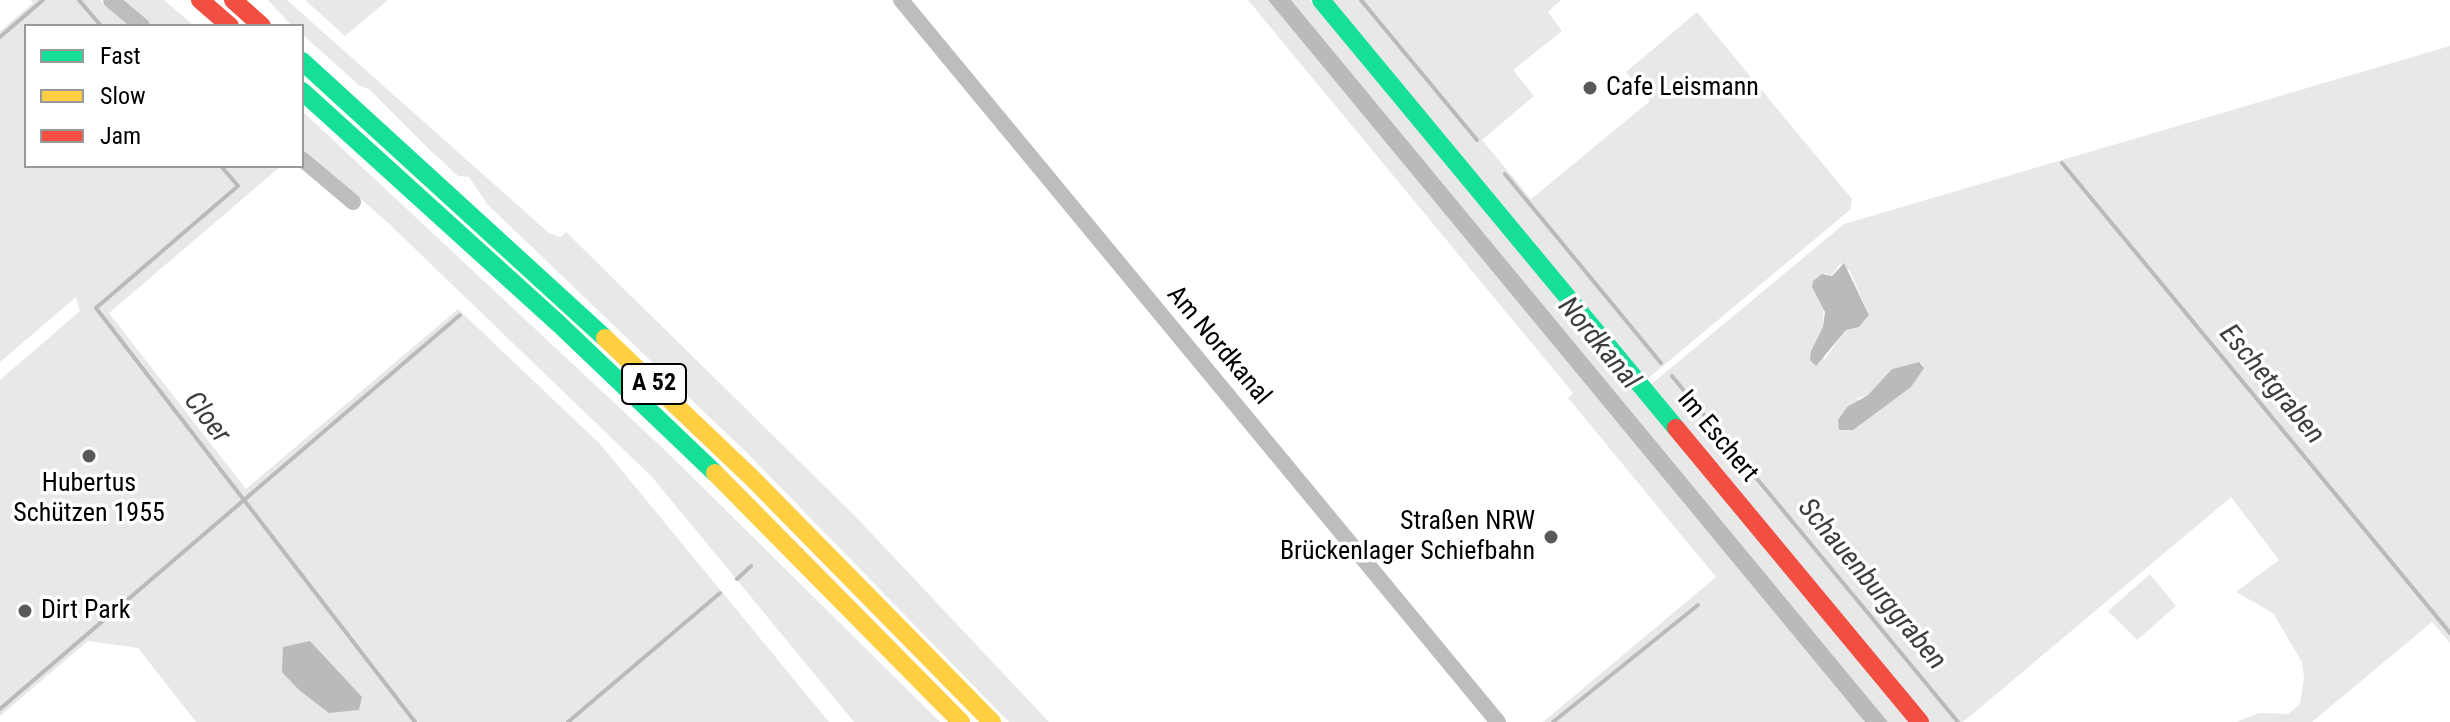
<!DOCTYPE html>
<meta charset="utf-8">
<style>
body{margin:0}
#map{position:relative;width:2450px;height:722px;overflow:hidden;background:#fff;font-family:"Roboto Condensed",sans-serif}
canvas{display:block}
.legend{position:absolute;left:24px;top:24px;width:280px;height:144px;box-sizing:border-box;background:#fff;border:2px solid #999;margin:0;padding:10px 14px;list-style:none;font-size:24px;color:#000}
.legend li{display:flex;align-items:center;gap:16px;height:40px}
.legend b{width:40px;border:2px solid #999}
</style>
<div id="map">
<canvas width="2450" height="722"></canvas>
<ul class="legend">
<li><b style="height:10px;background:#16e098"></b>Fast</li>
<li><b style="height:10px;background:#ffcf43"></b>Slow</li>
<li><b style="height:10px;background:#f24e42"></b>Jam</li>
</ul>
</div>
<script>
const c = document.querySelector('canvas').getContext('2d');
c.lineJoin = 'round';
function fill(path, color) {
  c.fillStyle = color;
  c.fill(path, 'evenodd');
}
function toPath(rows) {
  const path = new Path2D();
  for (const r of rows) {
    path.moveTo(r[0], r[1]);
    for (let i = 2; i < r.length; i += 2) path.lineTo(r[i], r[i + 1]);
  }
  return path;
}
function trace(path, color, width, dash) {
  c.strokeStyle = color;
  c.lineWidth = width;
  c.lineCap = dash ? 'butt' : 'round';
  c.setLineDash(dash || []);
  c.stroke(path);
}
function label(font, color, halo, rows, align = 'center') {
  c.font = font + ' "Roboto Condensed",sans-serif';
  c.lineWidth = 7;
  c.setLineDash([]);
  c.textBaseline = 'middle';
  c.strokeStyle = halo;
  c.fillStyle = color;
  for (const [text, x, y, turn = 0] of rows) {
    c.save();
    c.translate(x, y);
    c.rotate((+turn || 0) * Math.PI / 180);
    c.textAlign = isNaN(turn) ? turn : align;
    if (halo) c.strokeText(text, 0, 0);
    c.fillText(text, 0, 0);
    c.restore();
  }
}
fill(toPath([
 [31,0,100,0,130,26,26,26,26,166,281,166,109,313,246,489,458,309,600,444,829,722,196,722,138,648,88,641,0,716,0,380,80,311,76,297,0,362,0,31,33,3],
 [119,0,164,0,194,26,150,26],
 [268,0,287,0,549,233,560,237,566,232,856,517,1049,722,1009,722,747,453,488,205,469,177,458,176,430,150,369,89,360,86,302,34,302,26,292,26],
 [305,0,388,0,345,36],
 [1248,0,1268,0,1865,722,1543,722,1716,577,1568,398,1573,393],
 [1291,0,1310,0,1910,722,1888,722],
 [1329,0,1561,0,1548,12,1562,31,1513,70,1534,96,1482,140,1531,199,1650,101,1626,72,1697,12,1852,199,1850,210,1645,381],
 [2450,46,2450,643,2432,622,2312,722,2236,722,2259,713,2288,714,2300,704,2304,678,2302,662,2273,613,2236,592,2279,560,2231,497,1963,722,1928,722,1649,386,1844,224],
 [1840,264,1850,271,1869,315,1859,327,1846,329,1825,359,1811,351,1823,327,1825,273,1831,276],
 [1918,362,1923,365,1911,387,1882,406,1856,399,1868,395,1892,369],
 [302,111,668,453,940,722,854,722,652,477,385,220,302,148],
 [2150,574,2176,606,2137,640,2108,611]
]), '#e8e8e8');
fill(toPath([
 [1268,0,1291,0,1888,722,1865,722],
 [1844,263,1869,315,1859,327,1846,330,1816,366,1810,360,1811,351,1823,327,1825,312,1812,287,1813,281,1822,274,1832,276],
 [1919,362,1924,368,1911,387,1853,430,1839,430,1838,420,1847,407,1868,395,1892,369],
 [310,641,362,697,359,710,329,713,299,690,282,672,283,647]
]), '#bababa');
trace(toPath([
 [79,0,101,26],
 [1361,0,1477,140],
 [0,37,43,0],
 [2062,163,2450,633],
 [221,166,238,186,96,308,415,722],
 [1505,174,1661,363],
 [1672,376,1744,464],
 [1753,474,1958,722],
 [737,579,751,566],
 [0,709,460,315],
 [568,722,720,593],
 [1553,722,1698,605]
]), '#bababa', 4);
trace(toPath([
 [111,0,142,26],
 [901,0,1498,722],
 [302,159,353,202]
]), '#bdbdbd', 16);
trace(toPath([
 [1321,0,1676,428],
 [302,61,605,338],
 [302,91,559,324,715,473]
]), '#16e098', 18);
trace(toPath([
 [605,338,752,478,992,722],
 [715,473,961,722]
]), '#ffcf43', 18);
trace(toPath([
 [200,0,230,26],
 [233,0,262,26],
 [1676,428,1920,722]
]), '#f24e42', 18);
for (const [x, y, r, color] of [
 [1590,88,8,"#595959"],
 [89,456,8,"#595959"],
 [1551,537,8,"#595959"],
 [25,611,8,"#595959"]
]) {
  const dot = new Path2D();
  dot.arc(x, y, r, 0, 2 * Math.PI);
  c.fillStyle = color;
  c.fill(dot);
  trace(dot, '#fff', 3);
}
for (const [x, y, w] of [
 [654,384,64]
]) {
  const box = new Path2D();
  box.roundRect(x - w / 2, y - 20, w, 40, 6);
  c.fillStyle = '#fff';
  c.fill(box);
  trace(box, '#000', 2);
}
label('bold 24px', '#000', null, [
 ["A 52",654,384]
]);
label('26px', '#000', '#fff', [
 ["Cafe Leismann",1606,88],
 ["Hubertus",89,484,"center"],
 ["Schützen 1955",89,514,"center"],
 ["Straßen NRW",1535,522,"right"],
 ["Brückenlager Schiefbahn",1535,552,"right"],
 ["Dirt Park",41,611]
], 'left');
label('26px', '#000', '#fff', [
 ["Am Nordkanal",1218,346,50],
 ["Im Eschert",1717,437,50]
]);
label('italic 28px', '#3e3e3e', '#fff', [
 ["Nordkanal",1598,344,50],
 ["Eschetgraben",2271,385,50],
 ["Cloer",206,418,52],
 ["Schauenburggraben",1871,585,50]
]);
</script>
